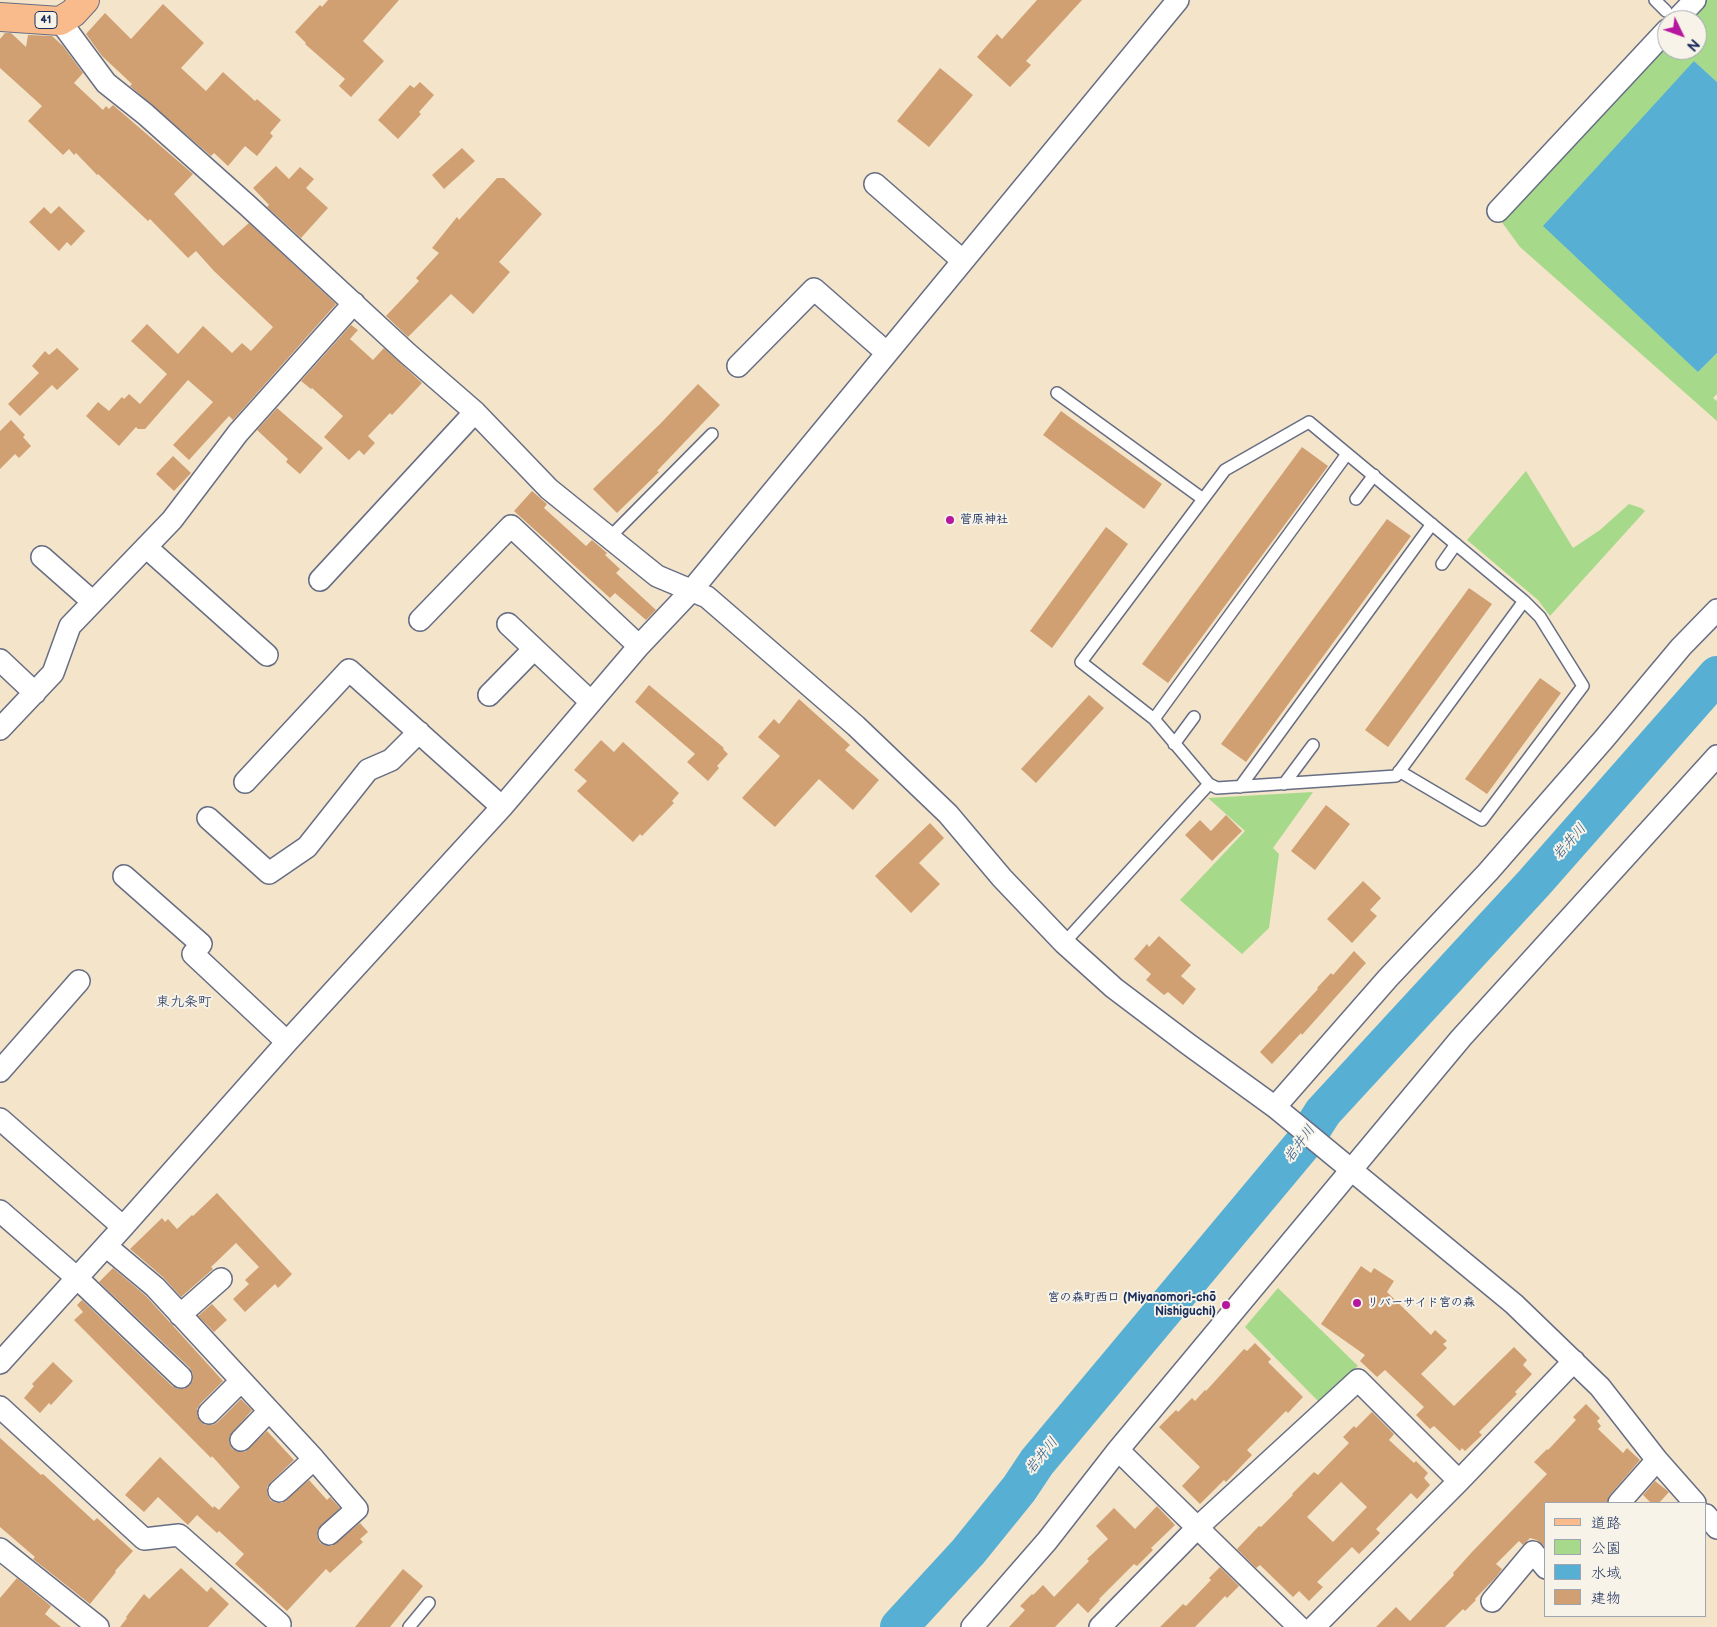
<!DOCTYPE html>
<meta charset="utf-8">
<style>
body{margin:0}
#map{position:relative;width:1717px;height:1627px;overflow:hidden;background:#f3e4ca;font-family:"Balsamiq Sans","Klee One",sans-serif}
canvas{display:block}
.legend{position:absolute;left:1544px;top:1502px;width:162px;height:115px;box-sizing:border-box;background:#f7f3e8;border:1px solid #9fa5b1;margin:0;padding:6px 9px;list-style:none;font-size:15px;color:#1b2f5e}
.legend li{display:flex;align-items:center;gap:10px;height:25px}
.legend b{width:25px;border:1px solid #9fa5b1}
.north{position:absolute;left:1657px;top:10px;width:50px;height:50px;box-sizing:border-box;background:#f7f3e8;border:1px solid #9fa5b1;border-radius:50%;rotate:132deg;font-size:14px;font-weight:700;line-height:20px;text-align:center;color:#1b2f5e}
.north::after{content:'';display:block;margin:auto;width:18px;height:22px;background:#b5179e;clip-path:polygon(50% 0,100% 100%,50% 72%,0 100%)}
</style>
<div id="map">
<canvas width="1717" height="1627"></canvas>
<ul class="legend">
<li><b style="height:6px;background:#fabb8c"></b>道路</li>
<li><b style="height:14px;background:#a6da8a"></b>公園</li>
<li><b style="height:14px;background:#57afd4"></b>水域</li>
<li><b style="height:14px;background:#d0a073"></b>建物</li>
</ul>
<div class="north">N</div>
</div>
<script>
const c = document.querySelector('canvas').getContext('2d');
c.lineJoin = 'round';
function fill(path, color) {
  c.fillStyle = color;
  c.fill(path, 'evenodd');
}
function toPath(rows) {
  const path = new Path2D();
  for (const r of rows) {
    path.moveTo(r[0], r[1]);
    for (let i = 2; i < r.length; i += 2) path.lineTo(r[i], r[i + 1]);
  }
  return path;
}
function trace(path, color, width, dash) {
  c.strokeStyle = color;
  c.lineWidth = width;
  c.lineCap = dash ? 'butt' : 'round';
  c.setLineDash(dash || []);
  c.stroke(path);
}
function label(font, color, halo, rows, align = 'center') {
  c.font = font + ' "Balsamiq Sans","Klee One",sans-serif';
  c.lineWidth = 4;
  c.setLineDash([]);
  c.textBaseline = 'middle';
  c.strokeStyle = halo;
  c.fillStyle = color;
  for (const [text, x, y, turn = 0] of rows) {
    c.save();
    c.translate(x, y);
    c.rotate((+turn || 0) * Math.PI / 180);
    c.textAlign = isNaN(turn) ? turn : align;
    if (halo) c.strokeText(text, 0, 0);
    c.fillText(text, 0, 0);
    c.restore();
  }
}
fill(toPath([
 [1706,0,1717,0,1717,82,1694,61,1698,372,1717,353,1717,394,1713,398,1717,401,1717,421,1520,247,1501,221,1667,42,1667,50,1697,50,1697,20,1687,20],
 [1526,471,1573,548,1600,530,1629,504,1641,508,1645,511,1550,616,1538,600,1467,540],
 [1313,792,1273,848,1279,854,1269,928,1242,954,1180,900,1245,831,1208,798],
 [1278,1288,1358,1366,1319,1402,1245,1327]
]), '#a6da8a');
fill(toPath([
 [1694,61,1717,82,1717,353,1698,372,1543,226]
]), '#57afd4');
trace(toPath([
 [899,1627,968,1552,1019,1489,1037,1462,1302,1145,1323,1112,1534,883,1717,675]
]), '#57afd4', 38);
fill(toPath([
 [328,0,399,0,363,41,384,61,351,97,339,86,345,79,305,44,306,43,295,32,320,5,322,7],
 [1037,0,1082,0,1026,61,1031,65,1010,87,977,57,997,34,1002,39],
 [163,4,204,43,181,68,206,91,223,72,255,101,257,99,281,120,270,133,273,136,257,156,245,146,228,166,214,153,211,156,130,86,132,84,102,56,86,34,105,13,131,39],
 [5,33,11,33,26,47,28,35,52,36,63,46,83,73,74,83,103,110,106,106,109,109,113,105,193,174,174,194,223,246,249,223,336,304,233,420,229,416,189,460,173,445,213,402,188,380,145,429,138,429,136,427,119,446,86,416,98,402,109,411,122,397,124,399,129,394,140,404,167,374,131,341,147,324,178,354,203,326,232,353,242,343,251,351,273,327,214,271,196,251,188,258,150,219,148,221,98,174,97,175,76,153,74,155,69,149,63,155,28,121,42,106,0,68,0,39],
 [940,68,973,95,929,147,897,121],
 [420,82,434,95,419,112,421,114,398,139,378,120,410,85,414,88],
 [462,148,475,161,444,189,432,175],
 [276,166,289,179,300,167,314,179,306,188,328,208,301,238,267,207,269,205,253,188],
 [497,178,504,178,542,214,499,262,510,272,473,314,451,294,408,337,386,316,419,281,416,278,439,253,432,248,457,217,459,220],
 [59,206,85,231,71,246,67,242,59,251,29,222,44,207,51,214],
 [351,325,358,330,350,339,373,360,384,348,422,383,392,415,390,413,368,436,375,443,364,455,359,450,349,460,324,437,343,416,312,388,311,389,301,381],
 [57,348,79,369,57,390,52,385,20,416,8,404,39,373,32,366,45,351,49,355],
 [698,384,720,405,657,471,659,472,617,513,593,489,661,423],
 [277,408,323,448,300,474,286,462,288,459,257,430],
 [1061,411,1162,484,1144,509,1043,435],
 [11,420,25,435,23,437,31,446,19,458,15,454,0,469,0,431],
 [1302,447,1328,466,1168,683,1142,664],
 [173,456,191,473,174,491,156,474],
 [532,491,547,504,544,508,586,546,592,540,607,553,605,555,620,569,616,573,656,610,646,620,615,593,610,598,514,511],
 [1387,519,1411,536,1246,762,1221,744],
 [1106,527,1128,544,1052,648,1030,631],
 [1469,588,1492,604,1388,747,1365,730],
 [1540,678,1561,693,1487,794,1465,779],
 [649,685,724,748,723,749,728,754,717,766,719,768,708,781,687,762,695,754,635,702],
 [1089,695,1104,708,1036,783,1021,769],
 [799,699,850,745,845,750,879,780,853,810,819,779,775,827,742,798,780,756,758,737,774,719,779,724],
 [601,740,614,752,623,742,679,793,672,801,674,803,642,836,640,834,633,842,577,791,587,781,574,770],
 [1326,805,1350,824,1315,870,1291,851],
 [1226,815,1242,831,1212,861,1185,835,1200,820,1211,831],
 [930,823,944,838,919,863,940,884,911,913,875,876],
 [1363,881,1381,898,1370,910,1377,916,1352,943,1327,919],
 [1159,936,1191,965,1181,976,1196,989,1183,1005,1168,992,1164,995,1146,980,1151,974,1134,959,1147,944,1149,947],
 [1354,951,1366,963,1302,1035,1301,1033,1272,1064,1260,1052,1318,989,1317,988,1331,973,1333,975],
 [217,1193,292,1274,278,1288,275,1284,245,1312,233,1299,249,1284,245,1280,259,1267,236,1243,211,1267,213,1269,181,1297,163,1277,130,1249,162,1218,165,1222,168,1219,177,1229,192,1215,193,1216],
 [1361,1266,1371,1273,1374,1268,1394,1281,1387,1292,1431,1335,1435,1330,1447,1341,1443,1344,1447,1348,1421,1374,1454,1406,1514,1347,1527,1360,1523,1365,1532,1374,1515,1392,1517,1394,1479,1432,1482,1435,1465,1451,1462,1448,1460,1451,1434,1426,1430,1429,1416,1415,1424,1407,1385,1370,1377,1377,1360,1361,1365,1355,1321,1324],
 [113,1268,146,1296,223,1381,200,1404,197,1409,197,1416,200,1421,205,1425,213,1425,218,1422,241,1399,252,1410,229,1437,229,1443,232,1449,238,1452,245,1452,267,1431,294,1460,271,1482,267,1487,267,1493,270,1500,276,1503,282,1503,309,1480,327,1500,330,1497,340,1508,317,1530,317,1536,320,1543,326,1546,332,1546,360,1523,368,1532,360,1539,363,1542,330,1573,326,1569,287,1611,235,1564,244,1554,219,1531,217,1533,197,1515,188,1525,158,1497,144,1512,125,1495,160,1457,213,1508,214,1506,219,1510,240,1487,212,1456,211,1458,74,1320,83,1312,77,1305,82,1300,172,1386,178,1389,184,1389,190,1385,193,1380,193,1374,190,1368,99,1282],
 [212,1304,227,1320,214,1332,198,1316],
 [1255,1343,1271,1359,1268,1362,1303,1397,1288,1413,1286,1411,1247,1450,1252,1455,1226,1482,1224,1480,1200,1504,1182,1486,1200,1467,1159,1427,1176,1410,1178,1412,1192,1398,1195,1401,1205,1390,1206,1391,1244,1349,1247,1351],
 [53,1362,73,1381,51,1405,49,1403,40,1413,24,1398,34,1386,32,1384],
 [1586,1404,1600,1418,1597,1421,1601,1426,1598,1429,1623,1453,1627,1448,1640,1460,1610,1495,1607,1503,1546,1503,1546,1548,1537,1540,1530,1538,1523,1545,1519,1541,1496,1564,1502,1569,1496,1577,1475,1599,1476,1600,1465,1611,1463,1609,1445,1627,1376,1627,1396,1607,1410,1621,1454,1575,1453,1573,1472,1552,1547,1474,1534,1462,1547,1449,1548,1450,1576,1420,1573,1417],
 [1372,1412,1394,1434,1389,1440,1414,1463,1416,1461,1428,1473,1424,1478,1430,1485,1417,1499,1411,1493,1376,1529,1380,1533,1359,1554,1352,1547,1317,1582,1323,1587,1309,1601,1299,1591,1293,1597,1260,1565,1256,1568,1237,1549,1259,1526,1261,1527,1293,1495,1292,1494,1314,1472,1318,1475,1349,1443,1343,1437,1354,1426,1356,1428],
 [1341,1482,1367,1507,1333,1542,1307,1517],
 [0,1438,41,1475,43,1474,94,1521,97,1518,133,1551,115,1571,116,1572,90,1604,33,1559,35,1557,0,1527],
 [1655,1481,1669,1492,1659,1503,1651,1503,1643,1495],
 [1157,1506,1175,1525,1151,1548,1153,1550,1137,1566,1134,1564,1099,1599,1100,1600,1088,1613,1078,1603,1055,1627,1009,1627,1025,1610,1020,1606,1032,1594,1033,1595,1043,1585,1054,1597,1089,1561,1087,1559,1108,1539,1096,1526,1114,1508,1135,1529],
 [1220,1567,1239,1586,1227,1598,1225,1596,1195,1627,1160,1627,1183,1604,1186,1606,1211,1580,1209,1578],
 [181,1568,207,1592,211,1587,229,1604,208,1627,120,1627,127,1618,126,1617,144,1594,149,1599],
 [403,1569,423,1586,390,1627,355,1627],
 [17,1578,51,1606,45,1614,61,1627,0,1627,0,1598]
]), '#d0a073');
const lane = toPath([
 [1655,0,1666,11],
 [1057,393,1203,499],
 [1309,422,1524,601,1396,776,1217,788,1209,784,1154,719,1081,662,1225,470,1309,422],
 [1356,499,1374,475],
 [609,538,712,434],
 [1442,564,1456,544],
 [1154,719,1347,454],
 [1174,744,1194,717],
 [1399,771,1482,820,1583,686,1540,617,1524,601],
 [1284,784,1313,745],
 [1240,787,1432,524],
 [1064,943,1209,784],
 [409,1627,429,1603]
]);
const street = toPath([
 [1676,20,1695,0],
 [60,21,106,83,145,114,247,205,407,353,475,412,549,489,657,576,707,597,856,726,948,814,1002,878,1064,943,1114,988,1188,1044,1275,1107,1514,1304,1600,1387,1657,1460,1695,1503],
 [875,184,963,261],
 [1498,211,1667,30],
 [738,366,814,289,887,353],
 [146,547,267,655],
 [42,557,93,602],
 [320,580,475,412],
 [420,620,511,526,639,646],
 [508,624,591,702],
 [0,660,35,693],
 [489,695,534,649],
 [0,729,53,673,70,626,172,520,238,433,354,303],
 [245,782,349,670,502,807],
 [208,818,269,873,307,847,368,770,391,760,419,732],
 [124,876,201,944,193,954,287,1042],
 [0,1071,79,981],
 [1275,1107,1388,978,1488,872,1604,739,1681,647,1717,610],
 [0,1119,123,1227],
 [0,1211,77,1278,181,1377],
 [106,1246,155,1287,314,1459,357,1509,329,1534],
 [180,1315,221,1279],
 [0,1363,123,1227,287,1042,502,807,639,646,691,591,1178,0],
 [0,1407,144,1539,179,1535,280,1624],
 [209,1413,241,1381],
 [241,1440,268,1412],
 [1118,1450,1299,1627],
 [279,1491,314,1459],
 [1619,1503,1657,1460],
 [1706,1515,1717,1528],
 [0,1549,98,1627],
 [1492,1601,1533,1552,1546,1568],
 [972,1627,1047,1541,1118,1450,1461,1038,1717,756],
 [1100,1627,1198,1527,1358,1380,1459,1481],
 [1314,1627,1459,1481,1574,1361]
]);
const primary = toPath([
 [0,17,60,21,73,13,85,0]
]);
trace(lane, '#676e84', 14);
trace(street, '#676e84', 24);
trace(primary, '#676e84', 30);
trace(lane, '#fff', 11);
trace(street, '#fff', 21);
trace(primary, '#fabb8c', 28);
for (const [x, y, r, color] of [
 [950,520,5,"#b5179e"],
 [1357,1303,5,"#b5179e"],
 [1226,1305,5,"#b5179e"]
]) {
  const dot = new Path2D();
  dot.arc(x, y, r, 0, 2 * Math.PI);
  c.fillStyle = color;
  c.fill(dot);
  trace(dot, '#f7f3e8', 2);
}
for (const [x, y, w] of [
 [46,20,22]
]) {
  const box = new Path2D();
  box.roundRect(x - w / 2, y - 8.5, w, 17, 4);
  c.fillStyle = '#f7f3e8';
  c.fill(box);
  trace(box, '#1b2f5e', 1);
}
label('bold 11px', '#1b2f5e', null, [
 ["41",46,20]
]);
label('bold 12px', '#1b2f5e', '#f7f3e8', [
 ["菅原神社",960,520],
 ["宮の森町西口 (Miyanomori-chō",1216,1298,"right"],
 ["Nishiguchi)",1216,1312,"right"],
 ["リバーサイド宮の森",1367,1303]
], 'left');
label('italic 14px', '#2d5581', '#f7f3e8', [
 ["岩井川",1570,842,-49],
 ["岩井川",1300,1144,-54],
 ["岩井川",1042,1456,-51]
]);
label('14px', '#1b2f5e', '#f7f3e8', [
 ["東九条町",184,1002]
]);
</script>
